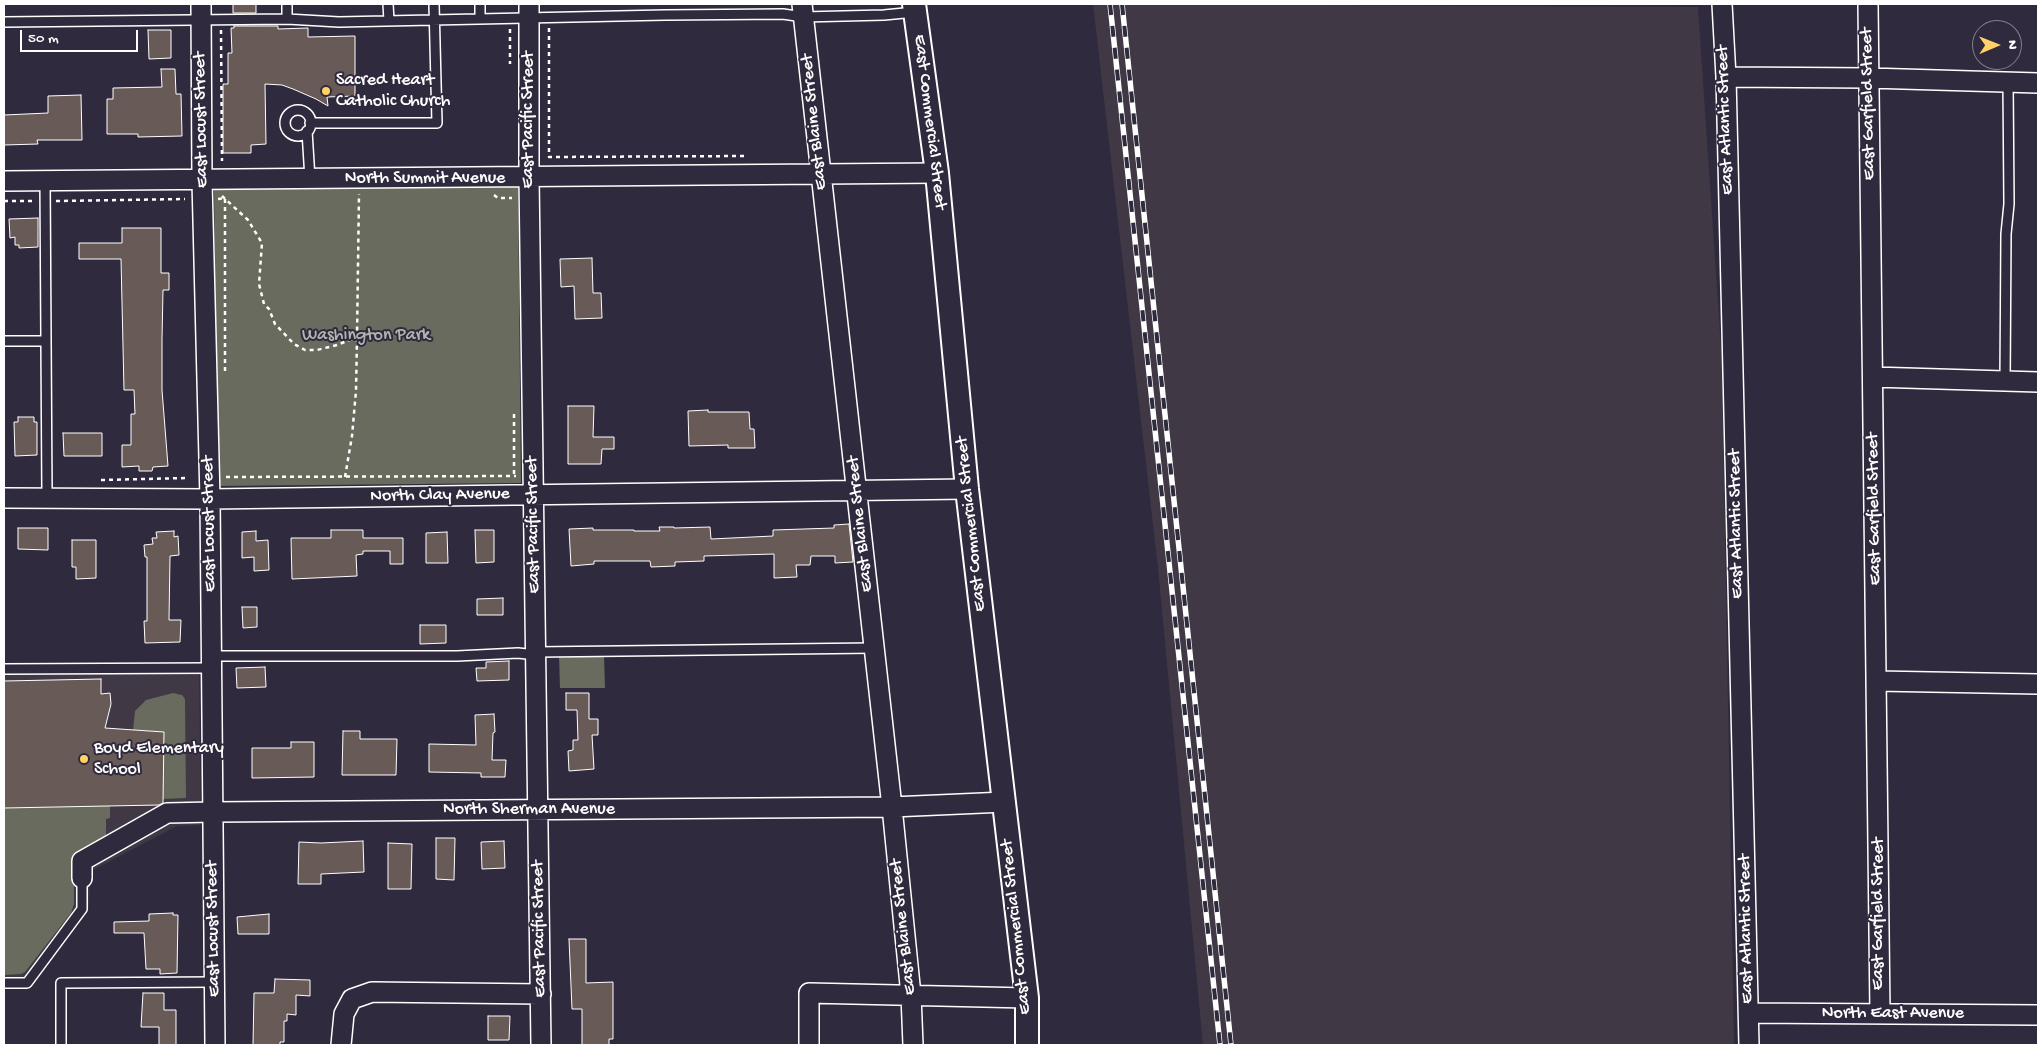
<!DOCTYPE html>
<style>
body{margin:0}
#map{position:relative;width:2042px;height:1049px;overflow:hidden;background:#2f2a3d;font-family:"Gochi Hand",sans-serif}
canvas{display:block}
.frame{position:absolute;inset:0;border:5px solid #fff;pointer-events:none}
.north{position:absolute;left:1972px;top:20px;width:50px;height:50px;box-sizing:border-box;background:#2f2a3d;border:1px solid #827f8b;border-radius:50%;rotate:89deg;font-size:14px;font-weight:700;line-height:20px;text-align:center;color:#fff}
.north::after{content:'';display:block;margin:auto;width:18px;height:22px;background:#ffd166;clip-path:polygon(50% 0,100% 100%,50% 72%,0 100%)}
.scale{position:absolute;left:20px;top:30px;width:118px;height:22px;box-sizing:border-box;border:2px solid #fff;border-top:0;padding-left:6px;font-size:15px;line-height:18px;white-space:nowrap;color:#fff;-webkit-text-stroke:4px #2f2a3d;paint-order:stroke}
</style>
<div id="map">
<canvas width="2042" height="1049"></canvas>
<div class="frame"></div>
<div class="north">N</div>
<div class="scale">50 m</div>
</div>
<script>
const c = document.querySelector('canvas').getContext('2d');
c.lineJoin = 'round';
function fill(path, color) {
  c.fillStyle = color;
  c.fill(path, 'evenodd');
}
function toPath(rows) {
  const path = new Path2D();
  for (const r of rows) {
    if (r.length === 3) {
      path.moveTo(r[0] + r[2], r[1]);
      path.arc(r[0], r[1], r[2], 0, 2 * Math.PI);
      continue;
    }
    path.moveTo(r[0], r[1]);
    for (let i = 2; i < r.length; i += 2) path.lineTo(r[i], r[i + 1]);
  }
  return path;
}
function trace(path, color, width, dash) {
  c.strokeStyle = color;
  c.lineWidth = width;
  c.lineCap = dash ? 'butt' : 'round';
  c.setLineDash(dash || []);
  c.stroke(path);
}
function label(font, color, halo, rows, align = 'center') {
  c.font = font + ' "Gochi Hand",sans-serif';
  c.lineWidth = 4;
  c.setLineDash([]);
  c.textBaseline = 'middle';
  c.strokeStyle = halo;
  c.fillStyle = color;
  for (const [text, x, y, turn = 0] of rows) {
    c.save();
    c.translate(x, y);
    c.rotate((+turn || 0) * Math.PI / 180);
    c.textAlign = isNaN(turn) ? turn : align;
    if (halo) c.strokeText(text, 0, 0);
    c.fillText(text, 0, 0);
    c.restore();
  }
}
fill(toPath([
 [1093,4,1698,7,1722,363,1734,1045,1203,1045,1158,568],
 [199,663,201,825,177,826,91,871,89,907,31,985,4,985,4,664]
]), '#403844');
fill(toPath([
 [518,184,521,483,217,486,214,188,359,188],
 [604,655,605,688,560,688,559,656],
 [173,693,182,695,185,699,186,798,163,799,163,732,133,730,135,711,146,700],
 [110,805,110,818,106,819,106,837,83,851,74,866,74,904,71,913,25,972,21,974,4,975,4,808]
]), '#686b5d');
const building = toPath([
 [233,4,256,4,256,13,233,13,233,4],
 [234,26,278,26,278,29,308,28,308,37,355,36,355,96,327,97,328,106,316,99,293,89,282,85,265,84,266,144,251,145,251,153,223,153,223,84,228,84,228,53,232,53,231,28,234,28,234,26],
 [148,30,171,30,171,58,149,59,148,30],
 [161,69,175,69,176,94,181,94,182,136,138,137,138,134,107,134,107,99,113,99,113,88,162,87,161,69],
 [81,95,82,140,37,140,38,144,4,145,4,115,48,113,48,96,81,95],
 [38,218,38,247,19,248,19,245,15,245,15,237,10,238,9,219,38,218],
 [122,228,161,228,161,273,169,273,169,290,163,290,162,339,162,390,168,466,153,467,152,471,139,471,139,466,122,467,122,445,131,445,131,414,135,414,134,390,124,390,121,259,79,259,79,243,122,243,122,228],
 [592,258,593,293,601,293,602,318,575,319,574,286,561,287,560,259,592,258],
 [568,406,594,406,593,437,614,437,614,449,602,449,601,464,568,464,568,406],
 [708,410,708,412,749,412,750,429,754,429,755,448,728,448,728,445,689,446,688,411,708,410],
 [18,417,34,417,34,422,37,422,37,455,15,456,14,422,18,422,18,417],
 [63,433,102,433,102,456,64,456,63,433],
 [849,524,853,562,835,563,835,556,811,556,810,565,796,565,797,577,774,578,774,554,704,556,704,561,675,562,675,566,651,567,650,561,594,561,594,564,571,566,569,529,593,528,593,530,634,530,634,531,660,531,659,527,674,527,674,528,710,527,711,539,773,536,773,530,834,528,834,525,849,524],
 [18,528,48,528,48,550,18,549,18,528],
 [331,530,363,530,363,538,403,538,403,564,390,564,390,551,363,551,363,554,356,555,357,576,292,579,291,538,331,538,331,530],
 [475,530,494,530,494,562,476,563,475,530],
 [174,531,174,537,178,536,179,555,170,556,169,620,181,620,180,642,145,643,144,621,147,621,147,557,145,557,144,545,153,544,152,538,157,538,156,532,174,531],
 [256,531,256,541,268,540,269,570,254,571,254,557,242,558,242,532,256,531],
 [447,532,448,563,426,563,426,533,447,532],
 [72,540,96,540,96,578,76,579,76,567,72,567,72,540],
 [503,598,503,615,477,615,477,599,503,598],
 [242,607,257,607,257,627,243,628,242,607],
 [420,625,446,625,446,643,420,644,420,625],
 [509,661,509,680,477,681,476,668,486,668,486,662,509,661],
 [265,667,266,687,237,688,236,668,265,667],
 [101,679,101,694,110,693,111,704,105,728,164,732,163,803,159,805,4,808,4,681,101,679],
 [566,693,589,693,589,719,598,719,598,735,592,735,594,769,569,771,568,751,573,750,573,740,578,740,577,710,566,710,566,693],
 [494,714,495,732,493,733,492,760,506,760,505,777,481,777,481,773,429,772,429,744,476,745,475,715,494,714],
 [343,731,360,731,360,739,397,739,396,775,342,775,343,731],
 [291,742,314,742,314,777,252,778,252,748,291,748,291,742],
 [436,838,455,838,454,880,436,879,436,838],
 [363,841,364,872,321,874,321,884,298,884,299,842,321,843,363,841],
 [504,841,505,868,482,869,481,842,504,841],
 [388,843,412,844,411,889,388,889,388,843],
 [173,913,173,915,178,915,177,973,160,974,160,969,146,969,144,933,114,933,114,922,149,921,149,914,173,913],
 [269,914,269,934,238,934,237,917,269,914],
 [569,939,586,939,586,983,613,982,613,1039,609,1039,609,1045,582,1045,582,1009,572,1009,569,939],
 [275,979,310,980,310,996,296,995,296,1015,287,1014,287,1021,284,1021,284,1042,280,1042,280,1045,253,1045,254,993,274,993,275,979],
 [143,993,164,993,164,1010,176,1010,176,1045,159,1045,159,1027,141,1027,143,993],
 [488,1016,510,1016,509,1040,488,1040,488,1016]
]);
fill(building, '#685a56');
trace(building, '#fff', 1);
const service = toPath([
 [287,4,287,19],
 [388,4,389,21],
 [480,18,480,4],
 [4,22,287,19,339,22,665,15,783,14,803,17,884,15,915,12],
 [298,123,13],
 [310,123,437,123,434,4],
 [307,131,310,179],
 [45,180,46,341],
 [4,341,46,341,47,497],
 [2005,381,2006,234,2009,204,2008,82],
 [536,652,874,648],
 [211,656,457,656,518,653,536,655],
 [4,669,211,668],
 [4,983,27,983,82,909,82,878],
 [61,1045,61,983,214,982]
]);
const minor = toPath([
 [201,4,202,181,210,499,215,1045],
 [529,4,529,178,541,1045],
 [802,4,892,807,911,995,913,1045],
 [1722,4,1726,77,1749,1045],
 [1868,4,1880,1013],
 [1726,77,1869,78,2038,83],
 [4,181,937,173],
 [1873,377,2038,382],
 [4,498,210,499,967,489],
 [1877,681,2038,684],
 [82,878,82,861,167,813,212,812,892,807,1005,802],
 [1749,1013,2038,1015],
 [341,1045,344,1014,352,999,372,992,541,994],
 [809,1045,809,993,1027,998]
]);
const tertiary = toPath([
 [914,4,937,173,967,489,1027,998,1027,1045]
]);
trace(service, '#fff', 12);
trace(minor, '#fff', 22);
trace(tertiary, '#fff', 26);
trace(toPath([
 [549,28,549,157,745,156],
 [510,29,510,64],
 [221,30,222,161],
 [494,195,498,198,512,198],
 [222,196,248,220,262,243,259,284,264,304,269,309,275,324,294,344,305,350,317,350,337,345,357,337,359,194],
 [218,199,225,198,225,371],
 [4,201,33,201],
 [56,201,185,199],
 [514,414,514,476],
 [226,477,516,476],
 [345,477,352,436,356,391,357,337],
 [101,480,187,478]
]), '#fff', 2.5, [4, 4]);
trace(service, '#2f2a3d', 9);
trace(minor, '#2f2a3d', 19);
trace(tertiary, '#2f2a3d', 22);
const rail = toPath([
 [1110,4,1220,1045],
 [1122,4,1231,1045]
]);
trace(rail, '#fff', 5.5);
trace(rail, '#2f2a3d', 4, [11]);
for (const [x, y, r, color] of [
 [326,91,5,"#ffd166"],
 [84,759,5,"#ffd166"]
]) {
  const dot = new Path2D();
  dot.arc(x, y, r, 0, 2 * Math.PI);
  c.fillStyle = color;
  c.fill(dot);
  trace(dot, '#2f2a3d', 2);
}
label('18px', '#fff', '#2f2a3d', [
 ["Sacred Heart",336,81],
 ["Catholic Church",336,102],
 ["Boyd Elementary",94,749],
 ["School",94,770]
], 'left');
label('18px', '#fff', '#2f2a3d', [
 ["East Garfield Street",1869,104,-91],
 ["East Locust Street",202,120,-91],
 ["East Pacific Street",529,120,-90],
 ["East Atlantic Street",1726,120,-92],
 ["East Blaine Street",815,122,-96],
 ["East Commercial Street",929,122,83],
 ["North Summit Avenue",425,179],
 ["North Clay Avenue",440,496,-1],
 ["East Garfield Street",1875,509,-91],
 ["East Locust Street",210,524,-91],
 ["East Blaine Street",861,524,-96],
 ["East Commercial Street",972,524,-96],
 ["East Atlantic Street",1737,524,-91],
 ["East Pacific Street",534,525,-91],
 ["North Sherman Avenue",529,810],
 ["East Garfield Street",1879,914,-90],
 ["East Blaine Street",904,927,-96],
 ["East Commercial Street",1017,927,-96],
 ["East Locust Street",214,929,-91],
 ["East Pacific Street",540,929,-91],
 ["East Atlantic Street",1747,929,-91],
 ["North East Avenue",1893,1014]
]);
label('18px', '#b4b5ae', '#2f2a3d', [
 ["Washington Park",366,336]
]);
</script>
